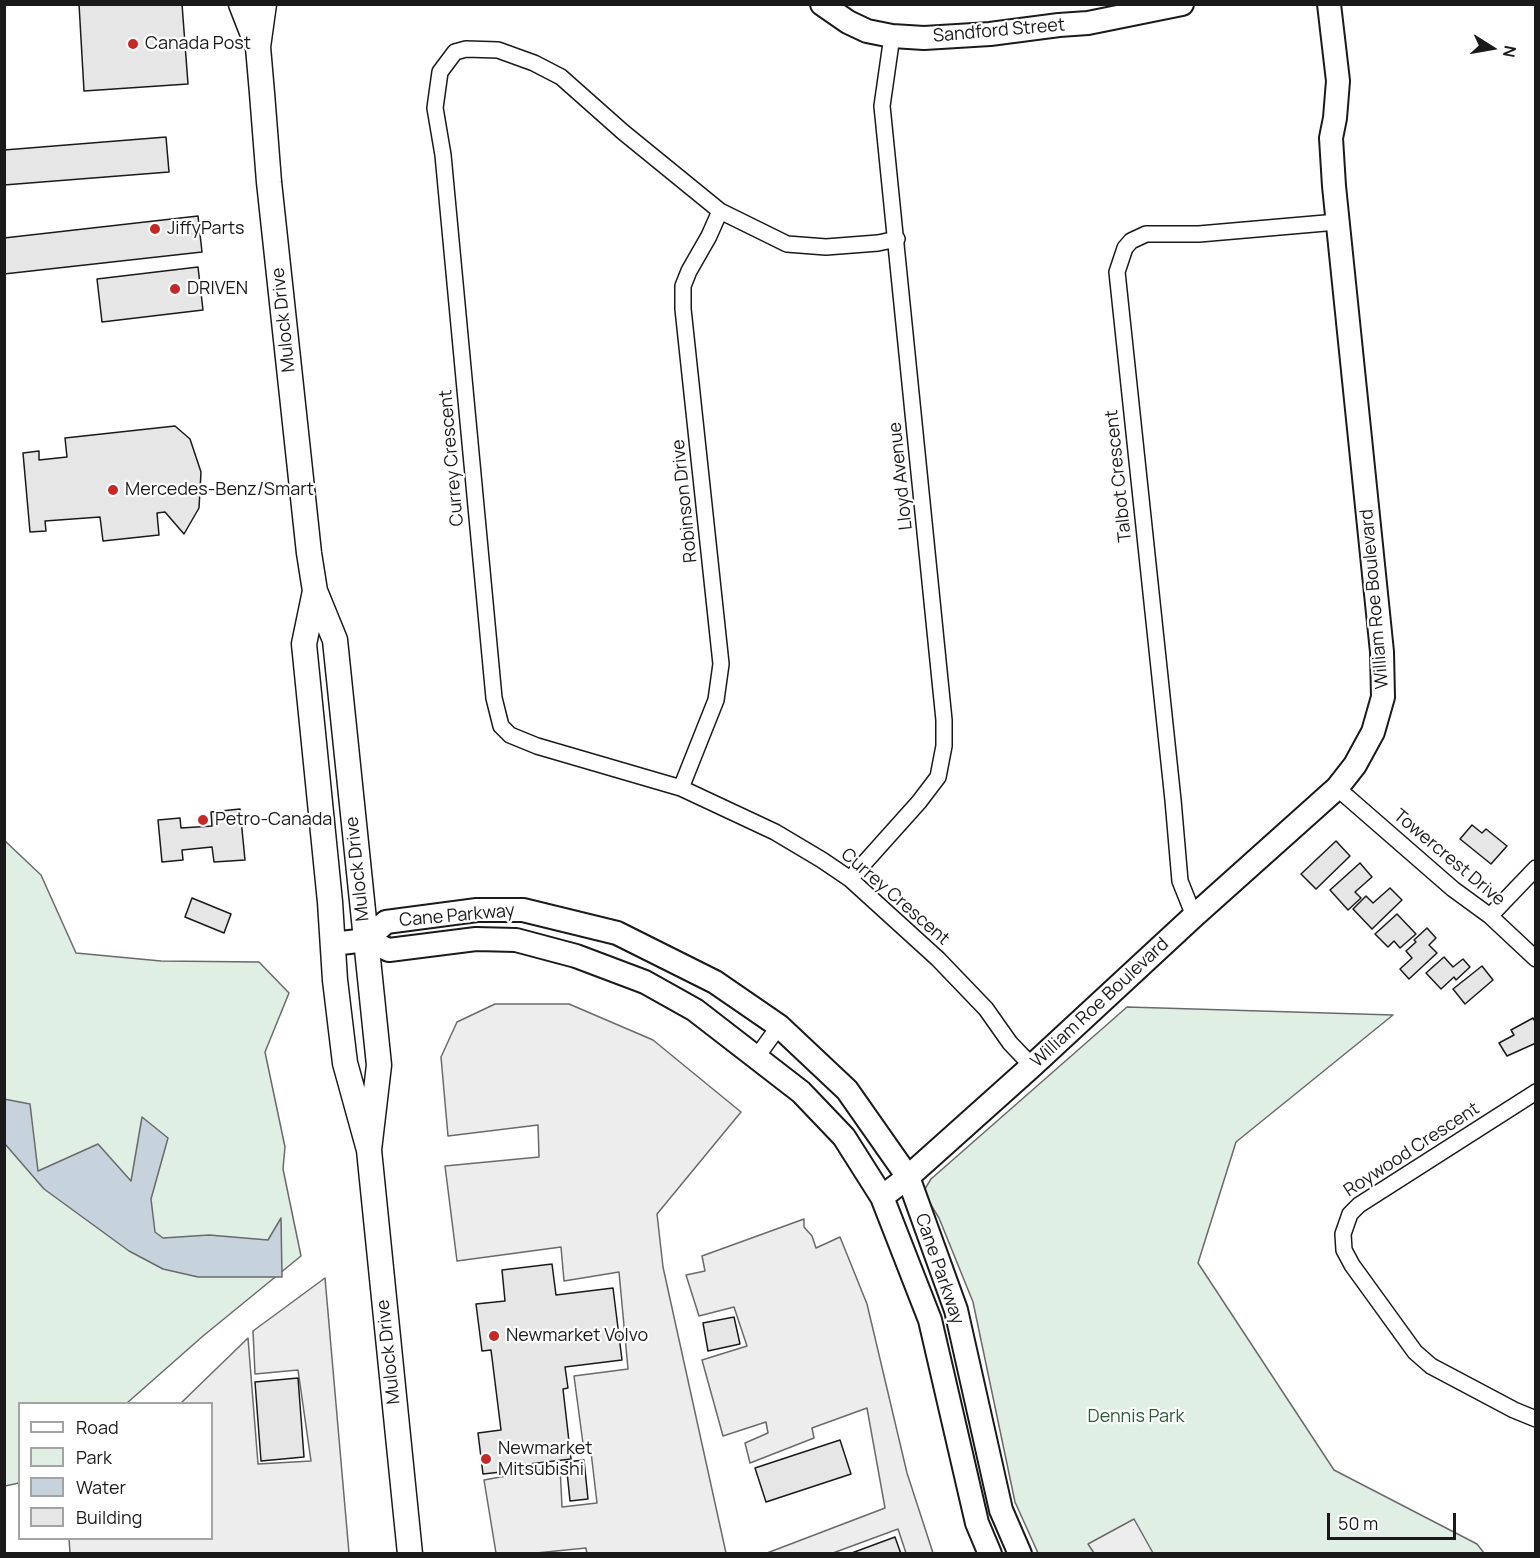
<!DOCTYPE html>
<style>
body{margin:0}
#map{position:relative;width:1540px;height:1558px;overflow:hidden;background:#fff;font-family:Manrope,sans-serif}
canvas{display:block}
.frame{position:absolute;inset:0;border:6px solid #1a1a1a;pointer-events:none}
.legend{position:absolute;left:18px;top:1402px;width:195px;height:138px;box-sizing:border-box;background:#fff;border:2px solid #a3a3a3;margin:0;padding:8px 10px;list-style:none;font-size:18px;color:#1a1a1a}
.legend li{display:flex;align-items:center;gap:12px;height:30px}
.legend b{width:30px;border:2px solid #a3a3a3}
.north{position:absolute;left:1462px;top:18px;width:60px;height:60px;-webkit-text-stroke:4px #fff;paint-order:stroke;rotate:101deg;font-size:16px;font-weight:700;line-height:24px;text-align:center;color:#1a1a1a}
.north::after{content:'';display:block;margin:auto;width:21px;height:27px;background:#1a1a1a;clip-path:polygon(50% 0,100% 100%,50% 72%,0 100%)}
.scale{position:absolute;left:1327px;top:1513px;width:129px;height:27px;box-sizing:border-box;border:3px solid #1a1a1a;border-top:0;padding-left:8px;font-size:18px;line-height:21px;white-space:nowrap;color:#1a1a1a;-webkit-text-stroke:4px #fff;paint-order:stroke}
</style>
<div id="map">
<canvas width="1540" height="1558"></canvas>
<div class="frame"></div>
<ul class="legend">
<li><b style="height:8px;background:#fff"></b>Road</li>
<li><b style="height:16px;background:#e0efe3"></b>Park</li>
<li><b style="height:16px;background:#c6d2dc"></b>Water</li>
<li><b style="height:16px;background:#e6e6e6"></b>Building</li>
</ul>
<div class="north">N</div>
<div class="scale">50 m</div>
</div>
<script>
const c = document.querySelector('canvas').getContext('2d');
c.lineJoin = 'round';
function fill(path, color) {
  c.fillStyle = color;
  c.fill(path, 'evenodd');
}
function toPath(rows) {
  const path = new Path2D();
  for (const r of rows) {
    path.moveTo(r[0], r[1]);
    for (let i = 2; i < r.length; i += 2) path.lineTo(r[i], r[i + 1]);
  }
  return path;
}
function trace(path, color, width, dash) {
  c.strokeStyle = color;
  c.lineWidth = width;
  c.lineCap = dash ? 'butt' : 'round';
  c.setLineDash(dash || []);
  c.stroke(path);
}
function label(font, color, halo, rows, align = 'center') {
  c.font = font + ' Manrope,sans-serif';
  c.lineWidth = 4.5;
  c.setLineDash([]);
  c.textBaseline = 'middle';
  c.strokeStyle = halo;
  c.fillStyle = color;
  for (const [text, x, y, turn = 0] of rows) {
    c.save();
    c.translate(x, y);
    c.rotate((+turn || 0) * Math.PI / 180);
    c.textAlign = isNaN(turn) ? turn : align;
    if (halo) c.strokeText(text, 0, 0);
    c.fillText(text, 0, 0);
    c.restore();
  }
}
const green = toPath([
 [4,840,41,875,76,953,161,961,259,962,289,993,265,1052,285,1147,283,1169,301,1256,203,1336,127,1403,20,1404,19,1483,5,1486,4,840],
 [1127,1007,1393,1015,1236,1142,1198,1263,1334,1470,1477,1544,1484,1553,1038,1553,1015,1502,973,1302,939,1218,923,1192,931,1179,1127,1007]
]);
fill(green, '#e0efe3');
trace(green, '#6a6a6a', 1.5);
const parking = toPath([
 [495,1004,569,1004,653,1040,741,1112,657,1214,663,1267,726,1553,587,1554,586,1548,536,1553,496,1553,484,1480,560,1466,562,1507,597,1503,591,1452,584,1451,574,1376,628,1369,619,1272,564,1281,561,1247,457,1261,445,1166,539,1157,538,1125,448,1136,441,1057,457,1022,495,1004],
 [804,1219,804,1227,812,1236,816,1248,840,1237,867,1304,907,1473,933,1553,906,1553,898,1529,833,1553,767,1553,885,1508,867,1408,812,1428,814,1438,750,1463,745,1443,768,1433,766,1422,723,1436,702,1360,747,1346,734,1307,699,1316,686,1275,705,1271,702,1256,804,1219],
 [325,1278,349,1553,70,1553,69,1539,212,1538,212,1404,181,1403,248,1338,258,1464,311,1461,298,1370,255,1374,253,1331,325,1278],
 [1134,1519,1153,1553,1094,1553,1088,1544,1134,1519]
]);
fill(parking, '#ededed');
trace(parking, '#6a6a6a', 1.5);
const water = toPath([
 [4,1099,30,1104,38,1171,98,1144,131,1181,142,1117,168,1138,151,1199,155,1232,163,1238,209,1235,268,1240,281,1218,282,1277,198,1277,163,1269,129,1251,44,1189,5,1144,4,1099]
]);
fill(water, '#c6d2dc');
trace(water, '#6a6a6a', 1.5);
const building = toPath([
 [79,4,182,4,188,84,84,91,79,4],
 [166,137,169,172,4,185,4,150,166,137],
 [198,216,202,252,4,274,4,238,198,216],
 [198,267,203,310,102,322,97,279,198,267],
 [175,426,190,439,201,472,199,508,184,534,165,512,157,513,159,535,103,541,100,517,45,521,46,531,30,532,23,453,39,451,39,460,67,457,65,438,175,426],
 [240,809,245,860,214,862,212,847,182,850,183,860,162,862,158,820,180,818,181,828,212,826,211,812,240,809],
 [1472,825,1482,833,1486,829,1507,846,1491,864,1460,839,1472,825],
 [1336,841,1350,856,1316,889,1301,874,1336,841],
 [1360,863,1372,877,1355,892,1361,898,1348,910,1330,890,1360,863],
 [1390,888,1402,900,1372,929,1353,909,1366,896,1373,903,1390,888],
 [192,898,231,914,224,933,185,917,192,898],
 [1397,914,1416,934,1400,948,1394,941,1388,947,1375,934,1397,914],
 [1427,928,1436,938,1429,945,1437,953,1409,979,1400,969,1412,958,1406,951,1416,942,1414,940,1427,928],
 [1444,957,1453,967,1463,959,1470,967,1456,980,1454,977,1441,989,1426,973,1444,957],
 [1482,966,1493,980,1465,1004,1453,989,1482,966],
 [1533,1018,1536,1023,1536,1043,1507,1056,1499,1043,1514,1035,1511,1030,1533,1018],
 [552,1264,556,1295,613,1288,622,1360,565,1367,568,1388,563,1389,571,1459,529,1464,529,1469,483,1474,478,1433,501,1430,491,1350,482,1351,476,1304,505,1301,502,1270,552,1264],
 [734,1317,740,1344,708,1351,703,1323,734,1317],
 [298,1378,304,1457,261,1461,255,1382,298,1378],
 [840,1440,851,1474,766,1502,755,1468,840,1440],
 [584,1460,588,1499,570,1501,566,1462,584,1460],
 [895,1537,901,1554,849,1554,895,1537]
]);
fill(building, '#e6e6e6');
trace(building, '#1a1a1a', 1.5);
const street = toPath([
 [897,239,878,243,826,247,787,244,720,211,623,132,561,77,534,63,498,50,466,49,455,52,440,72,435,108,443,155,494,698,501,726,510,735,537,746,681,788,775,832,822,860,850,879,938,959,986,1009,1010,1043,1032,1066],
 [681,788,716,700,721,664,683,309,683,286,689,271,709,236,720,211],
 [1337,788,1453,889,1490,916,1536,959],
 [850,879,919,802,938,777,944,746,944,720,882,106,892,36],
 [1194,916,1180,881,1173,800,1117,272,1125,248,1131,241,1146,234,1199,234,1337,222],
 [1490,916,1536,868],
 [756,1058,779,1026],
 [1536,1092,1359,1205,1350,1214,1343,1234,1344,1250,1352,1265,1415,1352,1431,1366,1514,1410,1536,1419]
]);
const secondary = toPath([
 [822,4,848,22,867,31,892,36,924,38,990,34,1059,25,1088,23,1182,4],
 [366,940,386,922,477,910,523,910,617,933,715,982,779,1026,847,1090,908,1177,956,1310,1001,1510,1020,1554],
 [333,944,366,940,389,950,476,939,516,940,576,956,645,982,695,1010,801,1092,844,1137,882,1197,930,1320,977,1523,990,1554],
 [882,1197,908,1177,1032,1066,1194,916,1337,788,1355,765,1373,732,1383,697,1382,652,1334,186,1331,138,1335,118,1338,81,1329,4]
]);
const primary = toPath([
 [241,4,257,45],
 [264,4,258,47,262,93,269,182,309,553,315,591,335,640,379,1065,369,1150],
 [315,591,304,644,330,902,335,980,345,1063,369,1150,410,1554]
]);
trace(street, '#1a1a1a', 18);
trace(secondary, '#1a1a1a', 26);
trace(primary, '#1a1a1a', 27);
trace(street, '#fff', 15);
trace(secondary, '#fff', 22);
trace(primary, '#fff', 24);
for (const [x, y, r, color] of [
 [133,44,6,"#c62828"],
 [155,229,6,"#c62828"],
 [175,289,6,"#c62828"],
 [113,490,6,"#c62828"],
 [203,820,6,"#c62828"],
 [494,1336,6,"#c62828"],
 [486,1459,6,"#c62828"]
]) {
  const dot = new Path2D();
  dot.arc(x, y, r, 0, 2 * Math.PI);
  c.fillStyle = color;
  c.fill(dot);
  trace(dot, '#fff', 2);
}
label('18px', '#1a1a1a', '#fff', [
 ["Sandford Street",999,31,-5],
 ["Mulock Drive",284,320,-96],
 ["Currey Crescent",452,458,-95],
 ["Lloyd Avenue",901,476,-96],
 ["Talbot Crescent",1119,476,-96],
 ["Robinson Drive",685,501,-96],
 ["William Roe Boulevard",1375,599,-95],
 ["Towercrest Drive",1449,858,40],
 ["Mulock Drive",358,869,-96],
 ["Currey Crescent",895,897,41],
 ["Cane Parkway",457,916,-5],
 ["William Roe Boulevard",1100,1003,-43],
 ["Roywood Crescent",1412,1150,-33],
 ["Cane Parkway",939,1269,71],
 ["Mulock Drive",389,1352,-96]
]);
label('18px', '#1a1a1a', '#fff', [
 ["Canada Post",145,44],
 ["JiffyParts",167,229],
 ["DRIVEN",187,289],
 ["Mercedes-Benz/Smart",125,490],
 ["Petro-Canada",215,820],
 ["Newmarket Volvo",506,1336],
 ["Newmarket",498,1449],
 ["Mitsubishi",498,1470]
], 'left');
label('18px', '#2b5a34', '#fff', [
 ["Dennis Park",1136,1417]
]);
</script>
